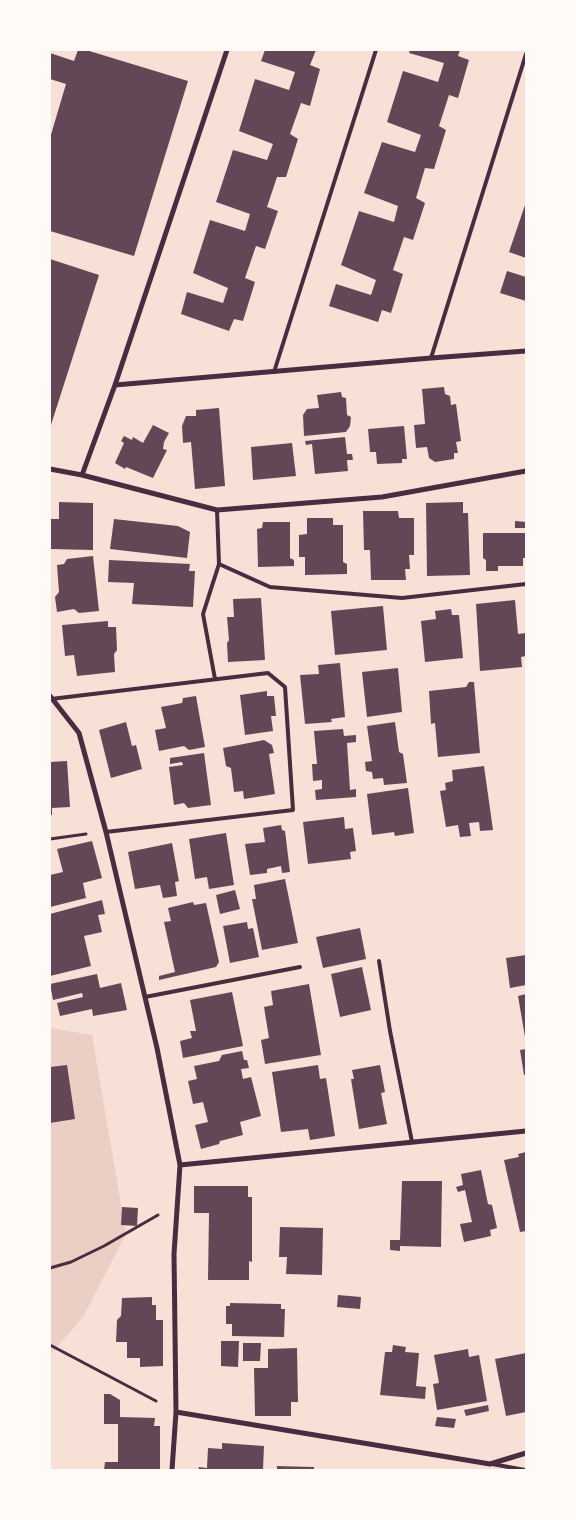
<!DOCTYPE html>
<style>
body{margin:0}
#map{position:relative;width:576px;height:1520px;overflow:hidden;background:#f7e1d7;font-family:"Exo 2",sans-serif}
canvas{display:block}
.frame{position:absolute;inset:0;border:51px solid #fffaf5;pointer-events:none}
</style>
<div id="map">
<canvas width="576" height="1520"></canvas>
<div class="frame"></div>
</div>
<script>
const c = document.querySelector('canvas').getContext('2d');
c.lineJoin = 'round';
function fill(path, color) {
  c.fillStyle = color;
  c.fill(path, 'evenodd');
}
function toPath(rows) {
  const path = new Path2D();
  for (const r of rows) {
    path.moveTo(r[0], r[1]);
    for (let i = 2; i < r.length; i += 2) path.lineTo(r[i], r[i + 1]);
  }
  return path;
}
function trace(path, color, width, dash) {
  c.strokeStyle = color;
  c.lineWidth = width;
  c.lineCap = dash ? 'butt' : 'round';
  c.setLineDash(dash || []);
  c.stroke(path);
}
fill(toPath([
 [50,1028,92,1035,126,1234,83,1317,50,1355]
]), '#ebcfc5');
fill(toPath([
 [78,50,86,50,188,81,134,256,50,231,50,138,66,84,50,79,50,53,74,61],
 [265,50,316,50,310,65,320,69,310,106,301,103,290,134,298,139,286,177,277,177,267,207,278,211,265,249,256,246,245,278,255,282,243,321,234,319,229,331,181,314,187,292,223,303,228,288,193,273,210,220,245,231,250,214,216,202,233,150,267,160,273,144,239,131,255,79,289,90,295,72,261,61],
 [410,50,460,50,458,56,469,60,458,98,449,95,439,126,446,130,434,169,425,168,416,198,425,203,413,240,404,237,393,270,403,274,391,313,382,310,378,322,329,306,336,284,371,295,376,280,341,265,359,211,394,222,398,206,364,193,382,142,415,152,421,135,387,122,403,71,438,82,444,63,409,53],
 [526,202,526,258,509,252],
 [50,259,99,275,50,428],
 [507,271,526,277,526,301,500,293],
 [444,387,445,394,450,396,451,405,456,404,461,441,456,442,458,453,454,453,454,459,435,462,429,458,427,447,416,448,414,425,425,424,422,389],
 [341,392,342,397,346,398,347,415,351,417,350,426,346,432,304,436,303,415,307,409,319,408,317,395],
 [219,408,225,486,195,489,191,442,183,443,182,426,186,416,196,416,196,410],
 [153,425,169,433,164,442,163,449,167,450,153,478,126,467,125,469,115,463,124,443,121,441,124,436,132,440,133,437,143,443],
 [404,426,407,459,402,459,402,463,377,464,376,452,370,452,368,429],
 [345,437,347,454,352,454,353,460,347,460,348,471,315,474,312,444,306,445,305,441],
 [292,443,296,476,253,480,251,447],
 [59,502,93,503,93,550,50,549,50,519,59,519],
 [463,502,463,513,468,513,470,575,427,576,426,503],
 [363,511,398,511,399,518,414,518,414,555,409,555,410,569,405,569,406,580,371,580,370,550,364,550],
 [307,518,333,518,333,525,343,525,343,562,347,564,347,574,305,575,305,557,299,557,299,535,307,534],
 [114,519,178,526,190,532,187,558,110,549],
 [515,521,526,522,526,528,515,528],
 [263,522,290,522,290,558,294,560,294,566,258,567,257,529,262,528],
 [483,533,526,533,526,558,523,558,523,566,498,566,498,571,486,571,486,560,483,558],
 [93,556,99,611,79,613,74,609,57,612,55,597,59,592,57,565,64,564,67,559],
 [109,560,190,564,189,571,195,571,193,607,132,604,134,583,108,582],
 [261,598,265,660,228,662,227,643,229,640,227,617,234,617,233,599],
 [515,600,518,634,526,633,526,656,521,657,522,667,480,671,476,604],
 [383,606,387,650,335,655,331,611],
 [451,609,452,615,459,615,463,658,425,662,421,621,436,619,435,611],
 [108,621,108,627,116,627,117,650,114,654,115,672,77,676,74,655,65,656,62,625],
 [340,663,345,717,331,719,332,722,305,724,300,675,319,674,318,665],
 [398,668,402,712,367,717,362,672],
 [469,682,474,682,480,753,438,757,435,723,431,724,429,691,466,687],
 [267,691,267,696,274,696,276,716,271,716,273,731,245,735,240,695],
 [196,696,205,747,189,750,184,746,159,751,155,730,166,728,161,707,182,703,183,698],
 [126,722,132,746,136,745,142,769,111,778,99,730],
 [395,722,399,752,403,754,407,783,384,785,383,778,373,779,372,772,366,771,365,762,372,761,367,726],
 [343,729,344,736,356,735,356,742,347,743,350,790,356,789,356,797,316,800,315,790,322,789,322,780,313,781,312,764,317,764,314,731],
 [264,740,272,745,274,753,269,754,275,794,244,799,243,791,234,792,231,768,226,766,223,748],
 [204,753,211,805,188,808,184,803,174,805,169,767,183,765,182,762,170,764,170,758],
 [67,761,70,807,52,808,52,815,50,815,50,762],
 [484,766,493,830,480,831,479,822,469,823,471,836,460,837,458,825,446,827,440,791,446,790,445,783,453,781,452,770],
 [408,788,414,833,395,836,394,832,372,835,367,794],
 [344,817,345,829,353,828,356,851,350,852,351,859,308,864,303,822],
 [281,825,282,830,285,831,290,872,282,873,281,866,267,869,267,873,250,875,245,844,265,842,263,828],
 [226,833,234,885,209,889,207,877,195,879,189,839],
 [92,841,102,878,83,883,86,898,50,907,50,875,63,872,57,849],
 [172,843,179,881,175,882,177,896,163,898,160,885,135,889,128,852],
 [285,879,298,943,262,950,252,899,256,899,254,885],
 [235,890,240,909,220,914,216,895],
 [102,900,105,914,98,915,102,932,84,936,91,966,50,976,50,914],
 [193,902,194,905,206,903,219,962,216,967,159,980,159,976,175,972,164,922,171,921,168,908],
 [247,922,248,929,253,928,259,957,230,963,223,926],
 [360,928,366,959,323,968,316,937],
 [526,955,526,985,510,988,506,958],
 [362,967,371,1010,340,1017,331,974],
 [97,974,100,988,121,983,127,1010,93,1016,92,1009,60,1016,57,1003,83,997,82,993,53,1000,50,984],
 [309,984,321,1055,265,1064,261,1040,269,1038,264,1007,273,1005,271,991],
 [232,992,243,1046,183,1058,180,1041,192,1038,190,1031,196,1031,190,1000],
 [526,994,526,1037,525,1037,518,996],
 [526,1049,526,1075,524,1075,520,1050],
 [242,1051,244,1060,247,1060,249,1068,241,1069,243,1079,251,1077,261,1116,240,1122,243,1135,220,1141,219,1144,201,1149,195,1125,208,1122,203,1102,193,1104,188,1081,197,1079,194,1066,219,1061,222,1055],
 [67,1065,75,1119,50,1123,50,1067],
 [318,1065,320,1079,326,1078,335,1136,310,1140,308,1129,281,1132,272,1072],
 [380,1065,385,1092,381,1093,387,1124,359,1129,351,1079,354,1079,352,1070],
 [526,1152,526,1231,520,1232,504,1160,519,1157,518,1154],
 [481,1170,488,1204,492,1205,497,1228,490,1230,491,1236,464,1242,460,1224,472,1222,465,1190,458,1192,456,1187,463,1185,461,1174],
 [402,1181,442,1181,441,1247,400,1246,400,1251,390,1250,390,1240,400,1240],
 [194,1186,248,1186,248,1197,252,1197,252,1262,249,1261,249,1280,208,1280,209,1213,194,1213],
 [122,1207,138,1208,137,1226,121,1225],
 [280,1227,323,1228,322,1275,286,1274,287,1257,279,1257],
 [338,1295,361,1297,360,1309,337,1307],
 [152,1297,152,1305,156,1305,156,1320,163,1320,163,1366,140,1367,140,1358,127,1358,127,1342,116,1342,117,1320,121,1316,122,1298],
 [230,1303,281,1304,281,1309,285,1309,284,1337,232,1336,232,1324,226,1324,226,1306,230,1306],
 [221,1341,239,1341,238,1367,221,1366],
 [243,1343,261,1343,260,1361,243,1361],
 [393,1345,406,1347,405,1352,419,1353,416,1386,426,1387,425,1399,380,1395,385,1352,392,1352],
 [297,1348,298,1402,291,1402,291,1416,255,1416,254,1368,268,1368,268,1349],
 [468,1349,469,1357,479,1355,487,1401,437,1410,433,1384,439,1383,434,1355],
 [526,1353,526,1412,506,1416,495,1359],
 [104,1394,110,1394,120,1400,120,1417,155,1418,154,1426,160,1426,160,1470,104,1470,105,1462,118,1462,118,1424,104,1424],
 [488,1405,489,1411,466,1416,464,1410],
 [437,1417,456,1419,454,1428,435,1426],
 [222,1443,264,1446,263,1470,198,1470,199,1467,207,1468,208,1448,222,1449],
 [277,1466,314,1467,314,1470,277,1470]
]), '#644757');
trace(toPath([
 [50,839,86,834],
 [50,1268,71,1262,104,1246,158,1215],
 [50,1345,156,1401]
]), '#4a2c40', 3);
trace(toPath([
 [431,358,526,54],
 [274,372,376,50],
 [219,564,270,587,402,598,526,584],
 [215,679,203,614,219,564,217,510],
 [51,699,268,673,285,687,293,810,106,832],
 [379,961,390,1031,412,1142],
 [145,997,300,967],
 [492,1464,525,1470]
]), '#4a2c40', 4);
trace(toPath([
 [115,385,431,358,526,351],
 [50,469,82,475,217,510,382,497,526,471],
 [82,475,115,385,227,50],
 [50,696,79,733,106,832,157,1048,180,1165,174,1254,176,1412,172,1470],
 [180,1165,526,1131],
 [176,1412,490,1464,526,1453]
]), '#4a2c40', 5);
</script>
